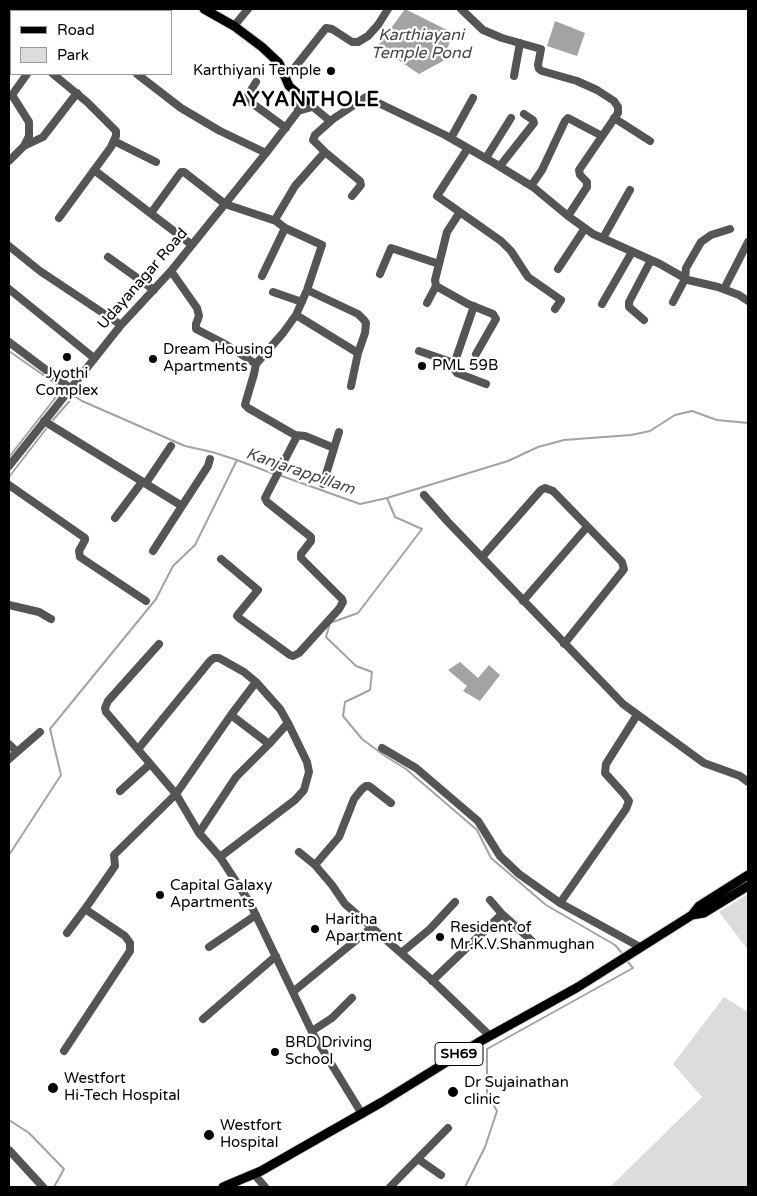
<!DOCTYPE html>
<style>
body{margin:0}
#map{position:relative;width:757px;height:1196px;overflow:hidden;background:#fff;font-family:"Varela Round",sans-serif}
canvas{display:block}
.frame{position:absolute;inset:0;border:10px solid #000;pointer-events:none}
.legend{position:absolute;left:10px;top:10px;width:162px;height:65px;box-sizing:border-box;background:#fff;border:1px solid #999;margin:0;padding:6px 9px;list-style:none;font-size:15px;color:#000}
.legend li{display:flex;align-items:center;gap:10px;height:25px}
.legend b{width:25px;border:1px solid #999}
</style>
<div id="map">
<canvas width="757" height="1196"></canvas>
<div class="frame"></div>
<ul class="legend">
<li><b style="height:6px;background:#000"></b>Road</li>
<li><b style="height:14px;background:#dcdcdc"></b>Park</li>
</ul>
</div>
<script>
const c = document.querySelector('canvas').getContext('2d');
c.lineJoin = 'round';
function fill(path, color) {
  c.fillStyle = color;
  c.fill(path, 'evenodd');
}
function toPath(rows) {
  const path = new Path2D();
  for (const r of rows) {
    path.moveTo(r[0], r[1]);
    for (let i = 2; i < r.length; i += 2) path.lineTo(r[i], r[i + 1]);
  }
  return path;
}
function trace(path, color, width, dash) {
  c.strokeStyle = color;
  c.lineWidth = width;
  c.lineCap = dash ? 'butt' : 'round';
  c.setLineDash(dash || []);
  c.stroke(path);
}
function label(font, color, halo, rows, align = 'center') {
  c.font = font + ' "Varela Round",sans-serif';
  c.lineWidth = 4.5;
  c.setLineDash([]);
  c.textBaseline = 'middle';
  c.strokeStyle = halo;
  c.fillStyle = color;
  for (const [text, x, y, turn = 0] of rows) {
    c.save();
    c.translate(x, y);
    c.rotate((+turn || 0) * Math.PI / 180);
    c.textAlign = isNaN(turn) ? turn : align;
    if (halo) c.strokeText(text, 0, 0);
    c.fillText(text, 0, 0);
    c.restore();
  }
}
fill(toPath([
 [748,894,748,950,719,912],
 [724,997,748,1012,748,1187,610,1187,702,1097,673,1064]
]), '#dcdcdc');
fill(toPath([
 [405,9,453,33,443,61,419,74,378,46],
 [555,21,585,33,577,56,547,46],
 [460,662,478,678,489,665,500,675,480,701,463,691,467,686,448,670]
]), '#a3a3a3');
trace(toPath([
 [9,351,66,391],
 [70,393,82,401,185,446,212,452,237,460],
 [53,420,74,396],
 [9,457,63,388],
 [279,475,360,504,387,498,508,461,538,447,564,440,631,435,650,431,675,415,692,411,717,420,748,423],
 [9,477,46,429],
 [387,498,395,517,422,529,358,613,330,623,326,637,356,666,372,672,370,690,345,702,343,716,362,739,385,756,406,769,477,830,491,858,546,905,615,945,621,952],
 [9,855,61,775,50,729,156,599,173,566,195,545,237,460,274,474],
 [9,1120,29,1133,64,1169,54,1187],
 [465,1187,485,1147,497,1111,487,1094,487,1049,633,968,628,962]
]), '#a3a3a3', 2);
const major = toPath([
 [204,9,234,26,262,47,279,63,289,86,306,101],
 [692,915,704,913,748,886],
 [223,1187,261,1171,317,1139,382,1102,479,1042,578,987,692,915,699,906,748,875]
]);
trace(major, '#dbdbdb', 11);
trace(toPath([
 [461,9,483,30,502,38,541,49,538,65,539,69,542,71,577,81,597,90,614,101,618,107,618,113,579,170,580,175,587,182,587,187,568,216],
 [23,11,25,9],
 [141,11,142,9],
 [9,15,11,17],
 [234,26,248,9],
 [9,33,11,29],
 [9,40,11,42],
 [53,74,87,102,116,131,116,136,111,147,59,218],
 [137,74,181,108,220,131,266,153],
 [284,76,292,71,326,28,332,29,352,42,358,42,368,36,378,25,388,9],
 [514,76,520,43],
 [256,82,248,95,249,101,286,128],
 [298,94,298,111,312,107],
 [306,101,330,121],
 [614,118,650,141],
 [451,138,473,98],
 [114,141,156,162],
 [24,146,43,137,77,93],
 [468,148,437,196,501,241,511,251,528,277,561,300,555,309],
 [325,152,313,140,315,135,333,119,366,97,445,135,494,163,533,187,568,216,593,234,660,264,688,280,718,287,739,295,748,301],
 [486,158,511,118],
 [9,161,24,146,29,136,29,122,12,95,27,74],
 [500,166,534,123,533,120,524,114],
 [94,170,192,245],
 [531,186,542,170,565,121,568,118,602,136],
 [352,196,361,185,360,181,325,152,295,186,276,218,276,221,285,228,322,245,307,290,296,315,358,353],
 [460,212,447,232,435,280,436,286,468,304,493,314,496,319,476,354],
 [151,213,181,172,184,172,225,204,276,221],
 [603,238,630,190],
 [9,246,40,271,121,325],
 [108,257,154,290],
 [558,269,585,228],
 [171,271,197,308,199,316,196,324,196,329,225,344,256,364,254,374,246,401,245,405,248,408,295,435,296,438,265,498,267,502,311,537,311,541,301,554,301,558,342,599,343,602,339,609,299,653,293,656,290,655,239,618,237,616,239,613,258,590,221,559],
 [380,274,391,248,439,264],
 [262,276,285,228],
 [9,289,94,358],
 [724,289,748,242],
 [307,290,358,314,364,320,366,323,365,333,358,353,351,386],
 [273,292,302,302],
 [673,302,685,279,686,268,701,242,711,235,730,229],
 [427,303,436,286],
 [602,304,632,252],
 [474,306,453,367,457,373,486,384],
 [644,320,629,307,629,302,651,260],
 [9,342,70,388],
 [419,351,454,363],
 [256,364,283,333,296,315],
 [44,421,182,506,208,466,210,459],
 [295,435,305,436,334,448],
 [9,466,121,325,171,271,266,153,299,110],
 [146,483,171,446],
 [323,484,339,432],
 [9,485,85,538,85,540,79,551,80,557,146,601],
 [424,495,448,522,623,704,704,763,740,776,748,782],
 [115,518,142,482],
 [153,551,182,506],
 [482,557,541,490,545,488,553,491,622,562,624,569,621,573,564,644],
 [523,601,587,527],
 [9,605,39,612,51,619],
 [231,715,256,682],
 [9,744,17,752,9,759],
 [139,748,210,661,214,658,219,658,244,672,256,682,280,709,288,723,269,744],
 [382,748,416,768,478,821,500,856,519,874,560,903,640,947],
 [17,752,40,732],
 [120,791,150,764],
 [391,803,369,786,366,786,362,789,354,799,339,837,315,865,332,885,345,904,433,981,490,1036],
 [199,833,236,777,269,744,231,715,176,794,199,833,220,857,250,903,313,1034,362,1114],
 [299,852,315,865],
 [220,857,295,800,304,790,309,772,307,762,288,723],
 [490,900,502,914],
 [560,903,626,809,629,801,624,794,605,773,606,764,637,715],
 [67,933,85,909],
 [209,947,256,915],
 [401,953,430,929,455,902],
 [432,981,502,914,532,941],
 [294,991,371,928],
 [203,1019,276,956],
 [312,1031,332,1018,352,998],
 [64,1051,130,951,130,943,125,936,85,909,115,866,114,855,176,794,106,712,105,708,108,701,159,644],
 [9,1150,43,1187],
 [418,1159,441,1175],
 [254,1174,265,1187],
 [390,1187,448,1128]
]), '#555', 8);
trace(major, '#000', 9);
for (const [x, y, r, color] of [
 [331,71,5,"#000"],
 [67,357,5,"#000"],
 [153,359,5,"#000"],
 [422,366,5,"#000"],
 [160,895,5,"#000"],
 [315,929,5,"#000"],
 [440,937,5,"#000"],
 [275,1052,5,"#000"],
 [53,1088,6,"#000"],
 [453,1092,6,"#000"],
 [209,1135,6,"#000"]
]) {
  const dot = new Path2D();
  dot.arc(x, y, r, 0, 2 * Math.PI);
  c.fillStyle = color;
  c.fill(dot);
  trace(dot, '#fff', 2);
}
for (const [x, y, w] of [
 [459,1054,48]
]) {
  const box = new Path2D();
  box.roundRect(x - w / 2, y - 11.5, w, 23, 4);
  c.fillStyle = '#fff';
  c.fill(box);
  trace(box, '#000', 1);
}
label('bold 14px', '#000', null, [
 ["SH69",459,1054]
]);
label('15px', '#000', '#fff', [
 ["Karthiyani Temple",321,71,"right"],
 ["Dream Housing",163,350],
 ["Apartments",163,367],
 ["PML 59B",432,366],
 ["Jyothi",67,374,"center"],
 ["Complex",67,391,"center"],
 ["Capital Galaxy",170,886],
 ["Apartments",170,903],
 ["Haritha",325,920],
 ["Apartment",325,937],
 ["Resident of",450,928],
 ["Mr.K.V.Shanmughan",450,945],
 ["BRD Driving",285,1043],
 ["School",285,1060],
 ["Westfort",64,1079],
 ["Hi-Tech Hospital",64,1096],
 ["Dr Sujainathan",464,1083],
 ["clinic",464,1100],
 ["Westfort",220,1126],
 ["Hospital",220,1143]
], 'left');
label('15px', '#000', '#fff', [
 ["Udayanagar Road",143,279,-49]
]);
label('italic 16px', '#444', '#fff', [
 ["Karthiayani",421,36],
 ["Temple Pond",421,54],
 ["Kanjarappillam",300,472,19]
]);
c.letterSpacing = '1px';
label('bold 20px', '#000', '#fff', [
 ["AYYANTHOLE",306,101]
]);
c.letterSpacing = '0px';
</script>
